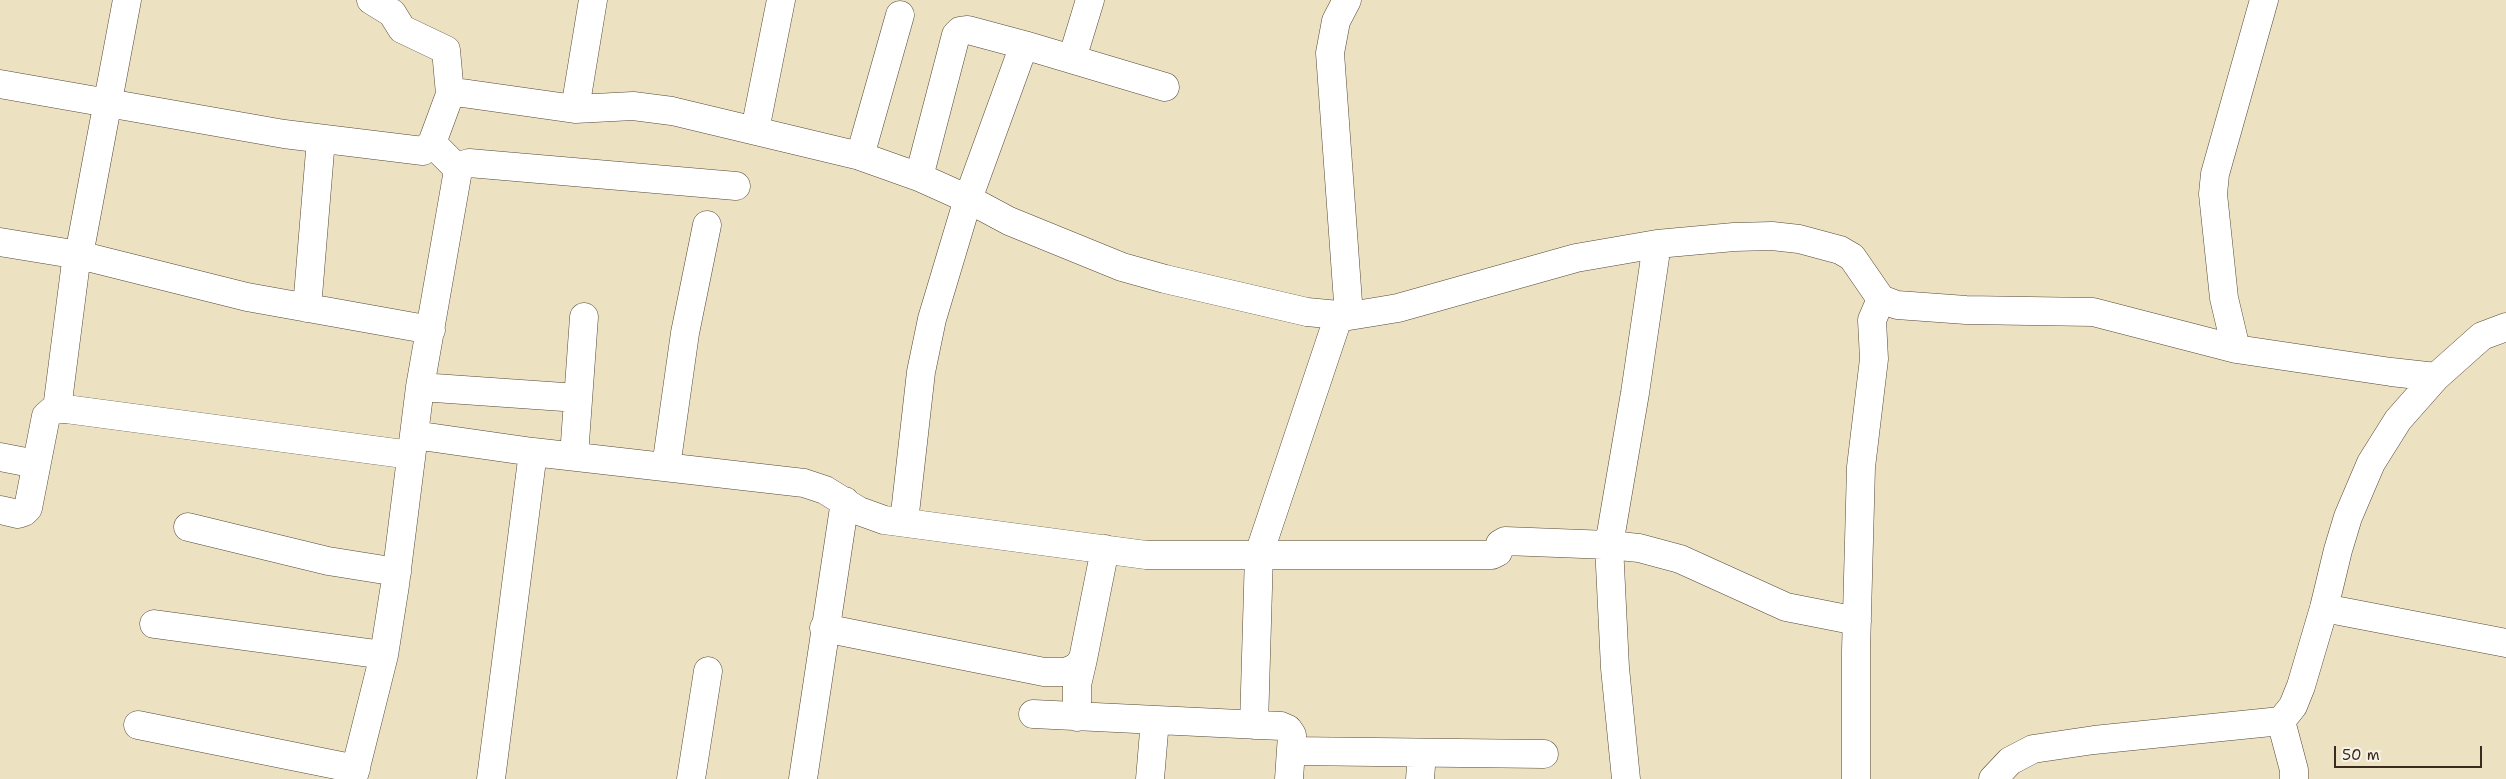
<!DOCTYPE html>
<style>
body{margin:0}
#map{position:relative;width:2506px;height:779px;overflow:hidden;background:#ece2c1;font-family:"Shantell Sans",sans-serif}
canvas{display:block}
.scale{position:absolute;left:2334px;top:746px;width:148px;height:22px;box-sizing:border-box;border:2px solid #3b2a1e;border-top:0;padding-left:6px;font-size:15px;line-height:18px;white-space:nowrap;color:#3b2a1e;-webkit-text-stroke:4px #f7f3e8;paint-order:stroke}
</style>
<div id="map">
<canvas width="2506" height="779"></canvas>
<div class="scale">50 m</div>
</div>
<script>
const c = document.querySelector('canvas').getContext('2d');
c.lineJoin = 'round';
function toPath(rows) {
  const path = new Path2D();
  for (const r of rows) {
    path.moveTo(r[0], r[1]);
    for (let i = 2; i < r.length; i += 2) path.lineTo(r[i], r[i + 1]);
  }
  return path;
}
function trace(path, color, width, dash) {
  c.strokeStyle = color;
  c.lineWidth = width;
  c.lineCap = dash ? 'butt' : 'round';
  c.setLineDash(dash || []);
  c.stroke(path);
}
const minor = toPath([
 [127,0,79,255,247,297,431,330],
 [371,0,392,13,402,29,446,50,450,94],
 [1347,0,1336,21,1330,53,1349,316],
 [1072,59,1090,0],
 [0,84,284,134,423,151,432,143,449,97,455,92,575,109,633,106,672,111,860,156,919,177,968,199,1009,221,1122,267,1165,279,1307,312,1349,316,1374,312,1398,308,1576,258,1657,244,1734,237,1772,236,1799,239,1840,250,1852,257,1881,299,1897,305,1966,310,2093,312,2236,349,2391,372,2436,377],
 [575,109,593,0],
 [755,130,781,0],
 [860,156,900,15],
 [456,167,469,163,736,186],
 [919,177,956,35,960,31,968,30,1024,45,1165,87],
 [0,242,79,255],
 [307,308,321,139],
 [2236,349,2224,298,2213,194,2215,174,2264,0],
 [420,387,578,398],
 [57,409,77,254],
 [414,435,533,452,804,483,825,490,859,511,884,520,1146,555,1492,555,1498,552,1500,544,1505,541,1609,545,1639,548,1680,559,1786,607,1857,621],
 [574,456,584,317],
 [0,457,36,464],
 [666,467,685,333,707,225],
 [0,510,18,514,24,512,28,508,46,416,53,410,66,409,411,455],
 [904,522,921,372,932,319,968,199,1024,45],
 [188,527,328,561,397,572],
 [2324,608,2506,643],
 [154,624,384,655],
 [824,628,1044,672,1066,672,1077,667,1083,659,1105,549],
 [1033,714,1281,726,1288,729,1292,735,1289,779],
 [1077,717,1077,685,1083,659],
 [2281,721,2294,770,2294,779],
 [138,725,356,769],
 [1254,725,1259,554,1339,315],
 [1291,751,1544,754],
 [353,779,384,655,395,585,420,387,457,176,456,167,432,143],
 [491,779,533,452],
 [691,779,708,671],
 [803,779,845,501],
 [1150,779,1155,720],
 [1420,779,1422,753],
 [1626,779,1615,668,1609,545,1635,393,1657,244],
 [1856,779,1856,651,1861,467,1874,359,1872,320,1881,299],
 [1993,779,2010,761,2033,749,2094,740,2281,721,2293,706,2301,686,2324,608,2338,550,2348,517,2371,463,2398,420,2436,377,2482,336,2506,327]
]);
trace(minor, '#564636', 29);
trace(minor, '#fff', 28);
</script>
